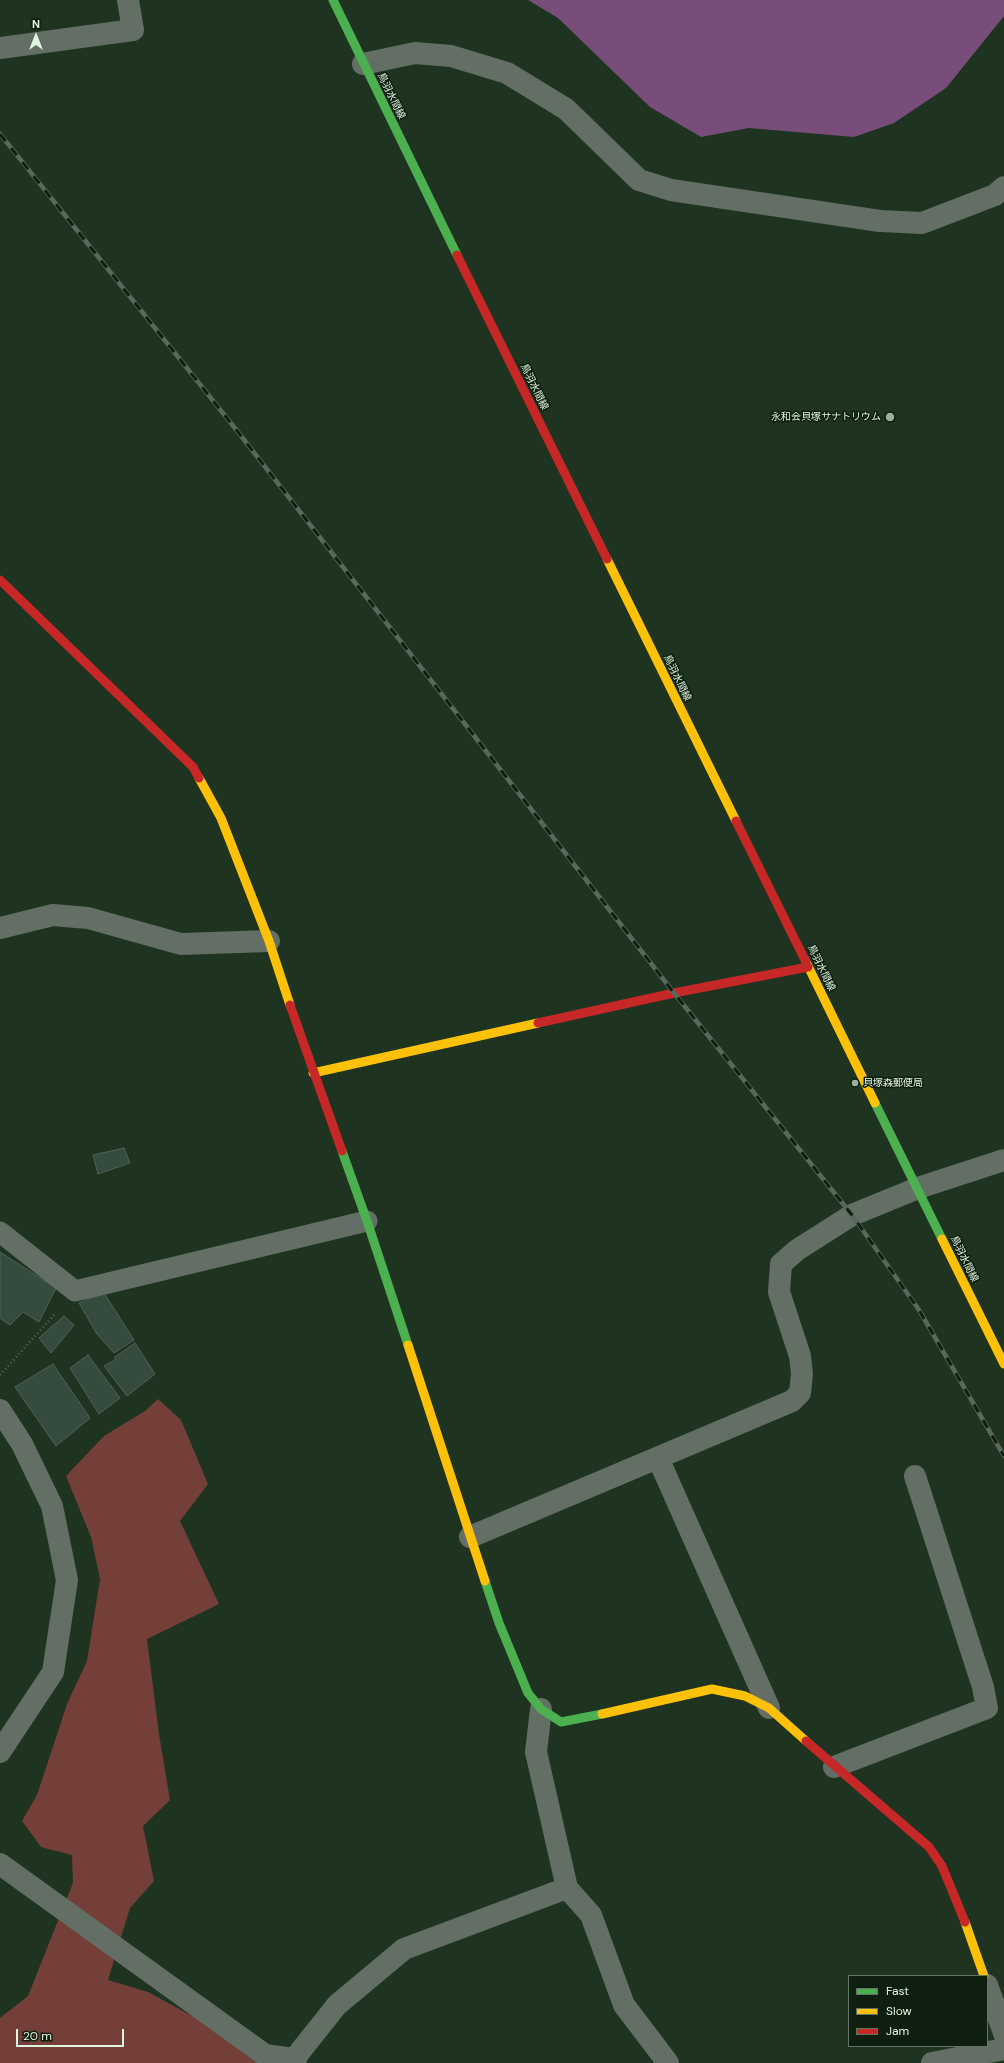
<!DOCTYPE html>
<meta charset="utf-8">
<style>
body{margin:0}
#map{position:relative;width:1004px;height:2063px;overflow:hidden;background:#1e3320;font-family:"DM Sans",sans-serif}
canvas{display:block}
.legend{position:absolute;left:848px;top:1975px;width:140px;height:72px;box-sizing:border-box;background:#0e1e0f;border:1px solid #627463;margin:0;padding:5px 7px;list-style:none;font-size:12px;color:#dff5e0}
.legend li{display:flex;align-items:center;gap:8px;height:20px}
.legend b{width:20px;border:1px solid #627463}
.north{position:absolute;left:16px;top:16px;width:40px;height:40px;-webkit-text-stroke:3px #0e1e0f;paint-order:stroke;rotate:0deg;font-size:11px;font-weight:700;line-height:16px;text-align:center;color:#dff5e0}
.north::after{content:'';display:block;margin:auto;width:14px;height:18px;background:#dff5e0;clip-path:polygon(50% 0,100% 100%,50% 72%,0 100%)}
.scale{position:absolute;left:16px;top:2029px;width:108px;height:18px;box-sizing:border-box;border:2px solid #dff5e0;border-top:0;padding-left:5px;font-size:12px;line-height:14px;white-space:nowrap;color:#dff5e0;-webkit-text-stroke:3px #0e1e0f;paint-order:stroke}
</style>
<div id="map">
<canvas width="1004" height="2063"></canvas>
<ul class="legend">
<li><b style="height:5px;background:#4caf50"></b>Fast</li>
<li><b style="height:5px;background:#ffc107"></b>Slow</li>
<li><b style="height:5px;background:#c62828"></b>Jam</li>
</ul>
<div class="north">N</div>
<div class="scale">20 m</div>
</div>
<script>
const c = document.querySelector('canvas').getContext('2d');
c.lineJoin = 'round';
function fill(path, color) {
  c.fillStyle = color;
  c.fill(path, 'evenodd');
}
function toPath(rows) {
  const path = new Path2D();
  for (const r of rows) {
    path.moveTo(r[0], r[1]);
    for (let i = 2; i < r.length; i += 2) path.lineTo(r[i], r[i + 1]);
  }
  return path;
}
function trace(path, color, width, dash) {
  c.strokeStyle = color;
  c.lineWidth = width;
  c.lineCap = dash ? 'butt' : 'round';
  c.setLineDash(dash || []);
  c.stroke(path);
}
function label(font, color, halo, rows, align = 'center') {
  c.font = font + ' "DM Sans","Noto Sans JP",sans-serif';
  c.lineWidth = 3;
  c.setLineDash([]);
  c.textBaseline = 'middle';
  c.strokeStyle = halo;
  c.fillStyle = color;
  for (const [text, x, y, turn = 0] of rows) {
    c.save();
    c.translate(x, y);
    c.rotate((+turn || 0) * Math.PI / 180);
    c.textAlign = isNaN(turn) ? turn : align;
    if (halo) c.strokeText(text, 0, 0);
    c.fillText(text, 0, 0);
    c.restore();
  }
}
fill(toPath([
 [158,1399,181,1420,208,1484,180,1521,219,1604,147,1639,159,1734,170,1800,143,1826,154,1881,130,1908,108,1980,148,1992,229,2036,272,2063,0,2063,0,2018,28,1996,73,1883,72,1855,41,1847,22,1821,37,1795,67,1704,87,1661,100,1579,91,1537,66,1476,104,1436,145,1411]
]), '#743f38');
fill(toPath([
 [528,0,1004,0,1004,16,946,88,894,123,854,137,749,128,701,137,650,107,558,18]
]), '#784d7a');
const building = toPath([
 [124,1148,130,1163,98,1174,93,1155,124,1148],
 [0,1252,56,1288,39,1322,23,1312,10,1325,0,1318,0,1252],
 [104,1293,134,1340,114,1353,97,1334,79,1303,104,1293],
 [64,1316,74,1325,51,1353,39,1338,64,1316],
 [135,1343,155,1374,127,1396,104,1366,115,1360,115,1357,135,1343],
 [88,1355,120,1398,99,1414,70,1368,88,1355],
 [53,1364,90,1418,56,1446,15,1387,53,1364]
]);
fill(building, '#354b3e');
trace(building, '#4e6356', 1);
trace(toPath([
 [0,1375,56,1313]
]), '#5a675c', 2.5, [1, 3]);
trace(toPath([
 [0,1232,75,1291,367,1221]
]), '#636e64', 21);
trace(toPath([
 [0,48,133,30,128,0],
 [363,64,415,53,451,56,507,73,566,109,639,180,671,190,880,221,922,223,995,195,1004,187],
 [0,928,53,915,88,918,181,944,269,941],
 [0,1410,22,1444,52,1506,67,1580,53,1672,0,1752],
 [658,1458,769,1708],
 [470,1537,792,1401,800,1393,802,1374,800,1356,779,1292,781,1264,797,1250,852,1215,918,1188,1004,1160],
 [541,1709,536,1752,567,1888,591,1915,624,2005,668,2063],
 [834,1767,987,1708,983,1687,915,1476],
 [0,1864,265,2055,294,2059],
 [987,1985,1004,2033],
 [296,2063,294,2059,337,2005,404,1949,567,1888],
 [932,2063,1004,2049]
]), '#636e64', 22);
trace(toPath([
 [333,0,457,255],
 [875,1103,942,1239],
 [342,1151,367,1221,408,1345],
 [485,1581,499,1623,528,1693,541,1709,561,1722,602,1714]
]), '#4caf50', 9);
trace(toPath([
 [607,559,736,821],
 [199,778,221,818,269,941,290,1005],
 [806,962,875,1103],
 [313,1073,538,1023],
 [942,1239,1004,1364],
 [408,1345,485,1581],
 [602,1714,712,1689,745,1696,769,1708,806,1741],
 [965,1922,984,1976]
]), '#ffc107', 9);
trace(toPath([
 [457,255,607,559],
 [0,580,193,767,199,778],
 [736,821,806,962],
 [290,1005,342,1151],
 [538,1023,674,993,808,967],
 [806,1741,929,1847,942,1866,965,1922]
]), '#c62828', 9);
const rail = toPath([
 [0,134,238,432,674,993,852,1215,919,1310,1004,1456]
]);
trace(rail, '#5a685c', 4.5);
trace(rail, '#0e1e0f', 3, [9]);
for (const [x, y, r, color] of [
 [890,417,5,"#9bb19d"],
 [855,1083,4,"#9bb19d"]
]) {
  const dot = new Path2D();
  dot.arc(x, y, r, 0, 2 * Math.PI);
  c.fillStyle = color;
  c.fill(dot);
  trace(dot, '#0e1e0f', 1.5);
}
label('10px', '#dff5e0', '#0e1e0f', [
 ["鳥羽水間線",391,96,64],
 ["鳥羽水間線",534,387,64],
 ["鳥羽水間線",677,678,64],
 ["鳥羽水間線",821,968,64],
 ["鳥羽水間線",964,1259,64]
]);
label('10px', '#dff5e0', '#0e1e0f', [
 ["永和会貝塚サナトリウム",881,417],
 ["貝塚森郵便局",863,1083,"left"]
], 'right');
</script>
